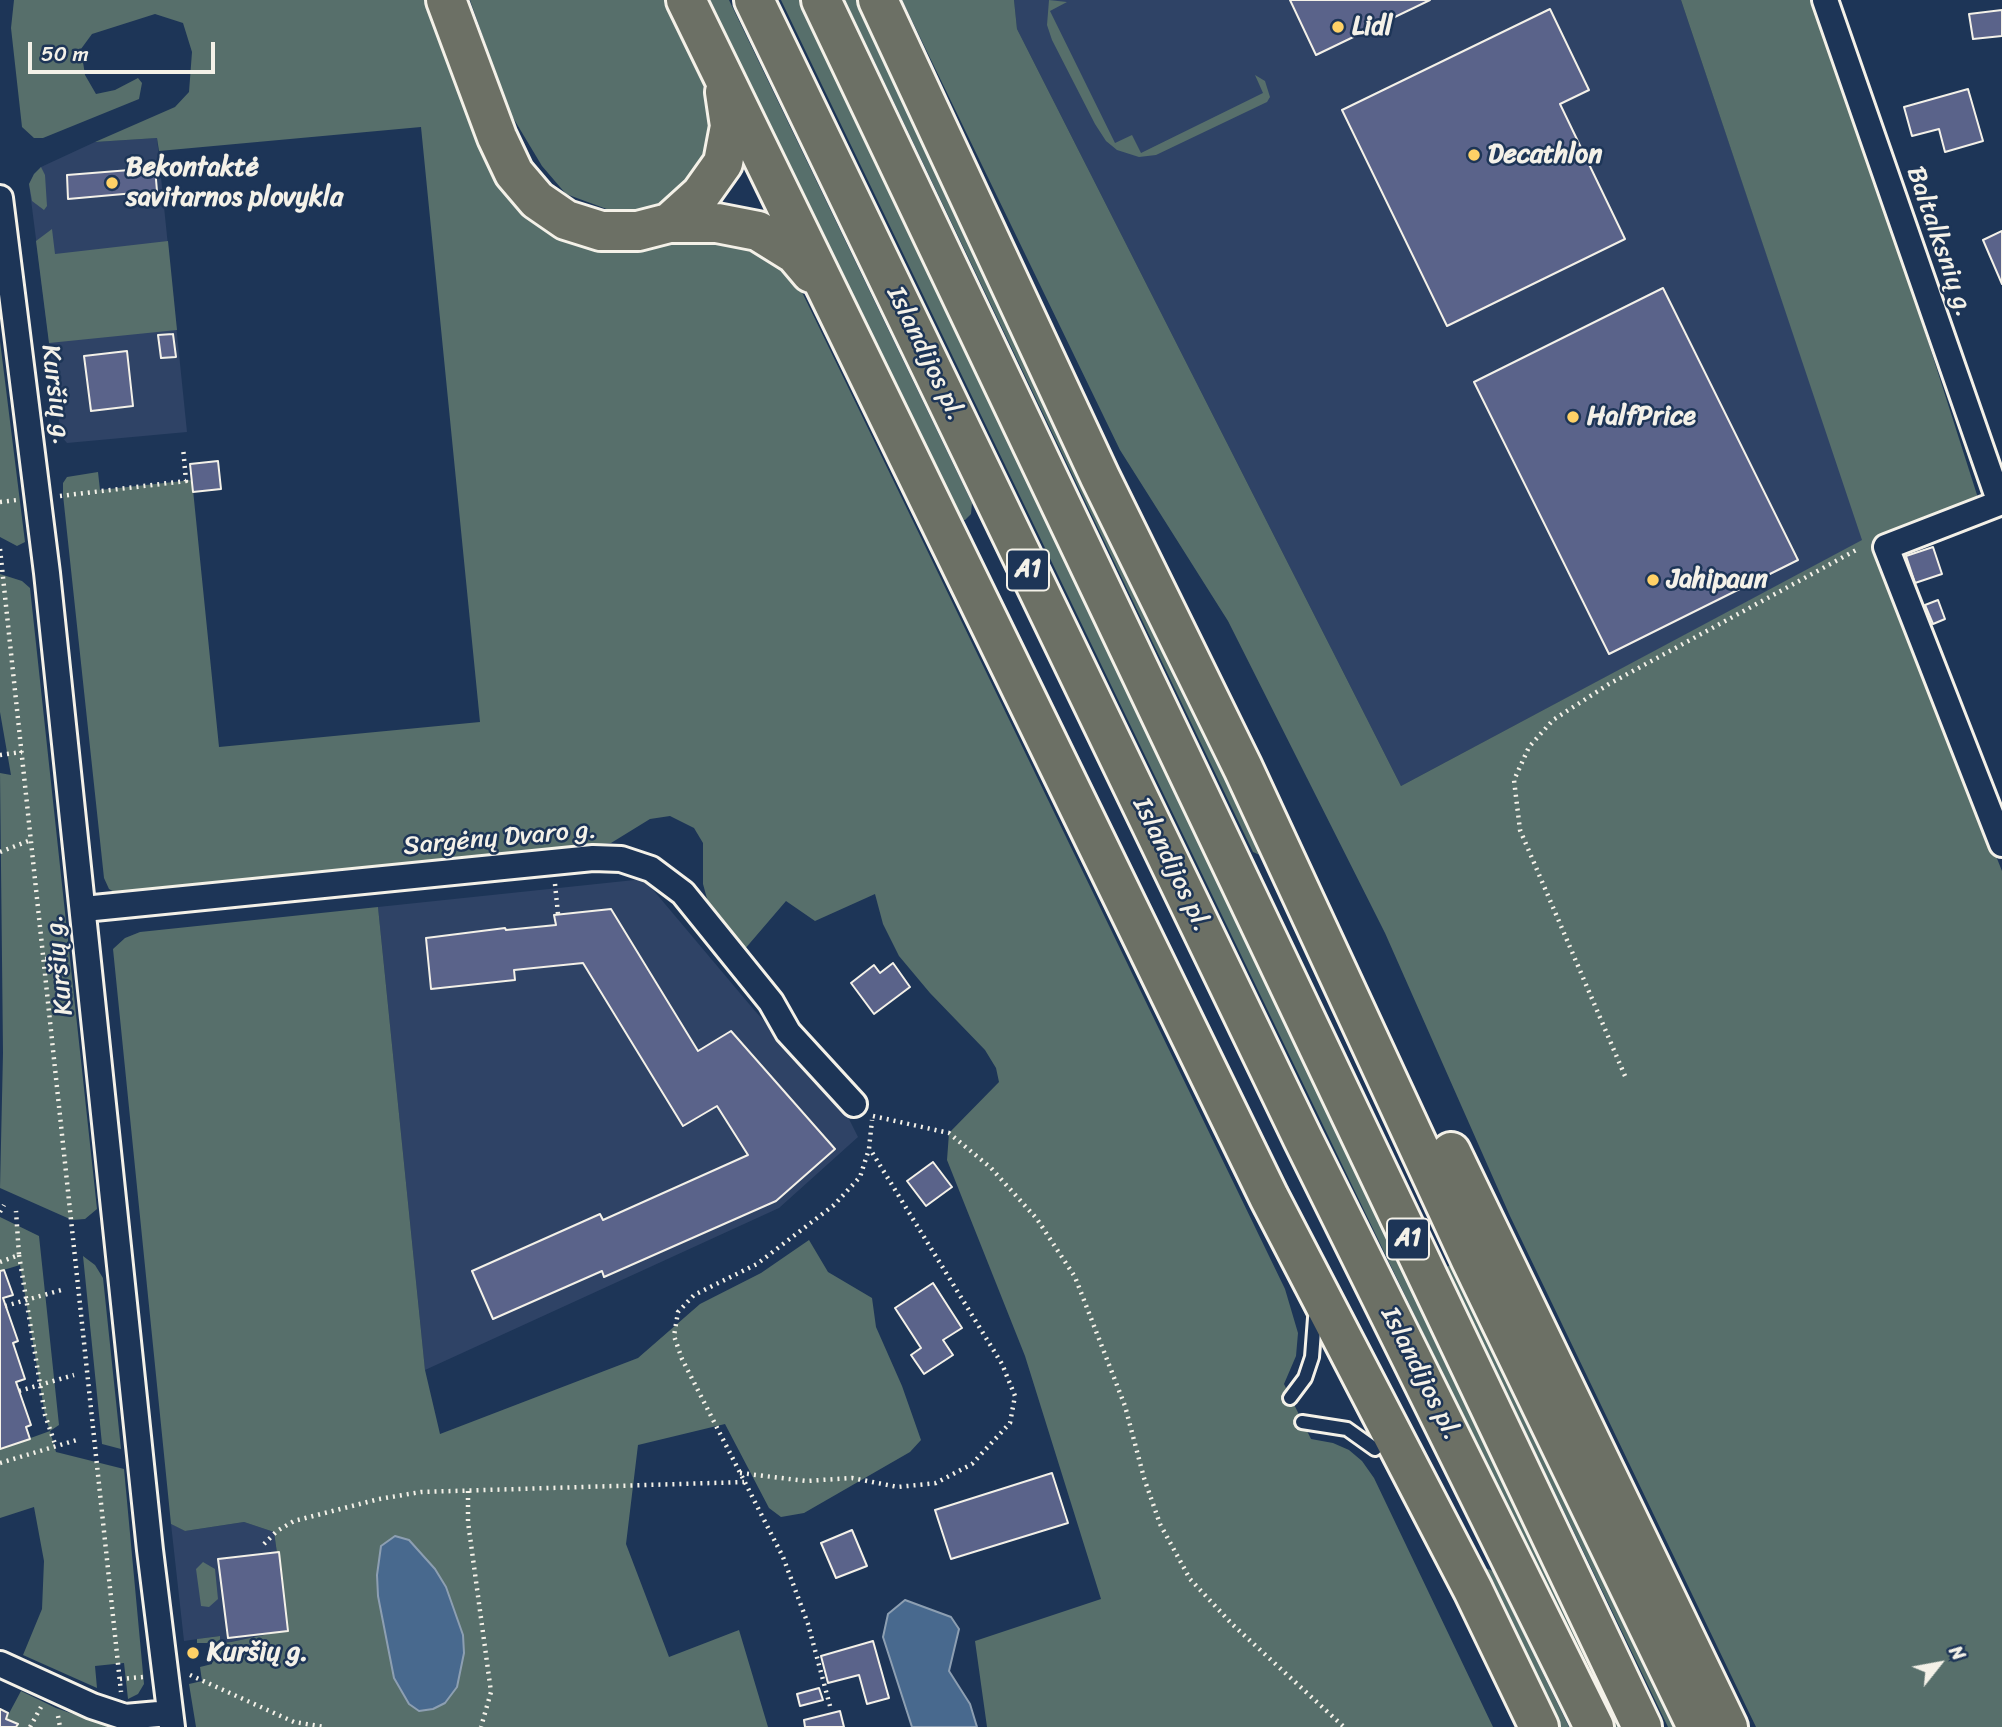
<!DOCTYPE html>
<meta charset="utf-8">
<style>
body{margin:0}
#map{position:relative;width:2002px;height:1727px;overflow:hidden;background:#1d3557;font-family:Sriracha,sans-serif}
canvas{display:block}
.north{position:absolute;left:1904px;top:1629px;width:70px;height:70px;-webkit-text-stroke:5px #1d3557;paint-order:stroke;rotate:59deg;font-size:19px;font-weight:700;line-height:28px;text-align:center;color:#f4f1e8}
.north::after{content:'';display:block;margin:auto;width:24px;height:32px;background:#f4f1e8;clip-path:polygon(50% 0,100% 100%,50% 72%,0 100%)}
.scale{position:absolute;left:28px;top:42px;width:187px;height:32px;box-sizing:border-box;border:4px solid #f4f1e8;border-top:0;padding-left:9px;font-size:21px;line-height:24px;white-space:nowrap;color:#f4f1e8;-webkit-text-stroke:5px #1d3557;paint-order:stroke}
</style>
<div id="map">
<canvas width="2002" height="1727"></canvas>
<div class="north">N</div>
<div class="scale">50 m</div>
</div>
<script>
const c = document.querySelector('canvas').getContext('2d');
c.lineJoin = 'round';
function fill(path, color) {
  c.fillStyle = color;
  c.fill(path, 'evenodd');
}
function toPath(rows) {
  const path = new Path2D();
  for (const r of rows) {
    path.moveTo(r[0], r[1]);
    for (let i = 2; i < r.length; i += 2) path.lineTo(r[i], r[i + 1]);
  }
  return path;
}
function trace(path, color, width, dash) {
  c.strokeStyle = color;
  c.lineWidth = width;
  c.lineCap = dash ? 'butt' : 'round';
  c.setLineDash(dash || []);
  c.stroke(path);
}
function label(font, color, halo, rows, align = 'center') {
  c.font = font + ' Sriracha,sans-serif';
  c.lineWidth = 5;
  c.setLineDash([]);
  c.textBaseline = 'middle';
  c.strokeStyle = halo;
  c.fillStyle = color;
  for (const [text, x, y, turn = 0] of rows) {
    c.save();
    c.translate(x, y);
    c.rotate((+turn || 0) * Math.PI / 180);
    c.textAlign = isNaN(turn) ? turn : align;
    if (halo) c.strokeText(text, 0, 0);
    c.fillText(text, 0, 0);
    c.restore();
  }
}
fill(toPath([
 [1014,0,1681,0,1863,540,1401,786,1017,29],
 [157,138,187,432,67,443,61,436,29,184,34,174,41,167,95,142],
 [644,879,755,1011,840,1101,858,1137,779,1208,425,1370,378,907],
 [244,1522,274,1532,288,1631,231,1642,220,1643,219,1636,184,1641,171,1524,185,1531]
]), '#2f4366');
fill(toPath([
 [14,0,425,0,475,137,511,185,546,218,706,236,761,249,784,270,801,290,1285,1289,1298,1333,1296,1356,1284,1384,1311,1439,1333,1443,1349,1450,1362,1461,1374,1478,1493,1727,987,1727,975,1641,1101,1599,1025,1356,947,1160,949,1133,999,1082,996,1068,985,1050,930,993,899,956,883,924,875,894,815,921,786,901,744,950,709,906,703,884,703,843,694,828,670,816,650,819,611,843,116,893,109,889,104,878,63,495,63,483,67,477,98,472,100,490,192,480,219,747,480,722,421,127,159,151,157,138,95,142,175,107,189,92,192,52,183,23,155,14,92,34,81,49,85,75,96,94,115,90,138,78,142,83,139,99,43,138,34,138,22,127,11,28],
 [470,0,667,0,702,59,718,135,686,194,649,209,612,211,566,194,542,166,509,111],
 [704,0,729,0,972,503,971,514,965,520,956,519],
 [781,0,800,0,979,381,1626,1727,1613,1727],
 [845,0,861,0,1264,849,1262,856,1253,852],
 [902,0,1014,0,1017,29,1401,786,1862,540,1681,0,1819,0,1978,498,1871,543,2002,871,2002,1727,1756,1727,1510,1216,1385,933,1228,621,1120,450],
 [1049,0,1067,2,1050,11,1115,143,1132,135,1141,153,1263,93,1255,75,1265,81,1270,97,1267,102,1156,155,1139,157,1117,150,1106,141,1095,124,1052,40,1047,25],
 [41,167,45,175,47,206,44,210,32,201,29,184,34,174],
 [52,229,55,254,168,241,177,330,49,343,36,241],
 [0,341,25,542,17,546,0,537],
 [0,574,22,581,30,588,97,1209,85,1219,72,1220,0,1188,3,1053,0,773,11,775,0,712],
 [378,907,425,1370,440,1434,638,1358,700,1304,761,1273,809,1240,828,1272,872,1298,876,1327,902,1386,921,1440,910,1452,804,1513,781,1517,769,1508,725,1424,638,1445,626,1544,669,1657,739,1630,768,1727,196,1727,189,1684,202,1681,200,1667,212,1664,209,1643,197,1643,197,1639,220,1636,220,1643,231,1642,288,1630,274,1532,244,1522,185,1531,171,1524,113,949,125,938,140,932],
 [409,1540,446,1587,452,1607,409,1704,394,1678,378,1596,377,1575,381,1546],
 [0,1217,39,1236,59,1425,50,1431,56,1452,124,1469,144,1684,138,1694,128,1699,124,1663,95,1666,97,1688,23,1655,42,1609,44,1561,34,1507,0,1518,0,1449,50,1431,45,1415,20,1265,0,1271],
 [83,1256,95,1265,103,1278,121,1449,102,1444],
 [1454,1263,1680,1727,1668,1727,1448,1271,1447,1267],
 [203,1562,215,1569,218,1599,209,1607,201,1606,196,1569],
 [1485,1568,1493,1571,1569,1727,1556,1727,1482,1572],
 [21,1691,56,1708,110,1727,16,1727,17,1724,6,1719]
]), '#576f6b');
const water = toPath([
 [395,1536,409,1540,435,1569,446,1587,463,1635,464,1653,457,1687,445,1703,433,1709,419,1711,409,1704,394,1678,378,1596,377,1575,381,1546,395,1536],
 [905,1600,951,1617,959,1629,949,1671,970,1704,977,1727,912,1727,883,1637,888,1614,905,1600]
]);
fill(water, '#48698e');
trace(water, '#8d9fb2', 2);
const building = toPath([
 [1290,0,1430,0,1316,55,1290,0],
 [1550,9,1589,90,1560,104,1625,239,1447,326,1342,110,1550,9],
 [2002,10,2002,36,1973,39,1969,14,2002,10],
 [1968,89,1983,141,1945,152,1939,129,1912,136,1904,107,1968,89],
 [155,168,157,191,68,199,67,175,155,168],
 [2002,231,2002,284,1983,240,2002,231],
 [1663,288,1798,560,1609,654,1474,382,1663,288],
 [173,334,176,357,161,358,158,335,173,334],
 [127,351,133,406,91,411,84,356,127,351],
 [218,461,221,489,193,492,190,464,218,461],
 [1933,547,1942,574,1915,583,1906,556,1933,547],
 [1938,600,1945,619,1933,624,1925,605,1938,600],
 [611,909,698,1051,731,1031,835,1149,776,1201,604,1277,602,1271,493,1319,472,1271,600,1214,603,1220,748,1155,717,1106,683,1126,583,963,514,970,515,980,431,989,426,938,505,928,506,930,556,925,554,915,611,909],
 [893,963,910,987,874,1014,851,983,874,965,880,973,893,963],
 [933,1162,952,1187,926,1206,907,1181,933,1162],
 [4,1270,13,1295,3,1298,18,1341,13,1343,25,1379,16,1382,31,1425,26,1427,30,1439,0,1449,0,1271,4,1270],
 [933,1283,962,1328,943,1340,953,1355,924,1374,911,1355,921,1348,895,1308,933,1283],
 [1052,1473,1068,1523,951,1559,935,1510,1052,1473],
 [852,1530,867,1566,836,1578,821,1543,852,1530],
 [279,1552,288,1631,228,1638,218,1559,279,1552],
 [873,1641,889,1698,867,1704,859,1675,828,1683,821,1656,873,1641],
 [819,1688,823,1700,800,1706,797,1694,819,1688],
 [0,1709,8,1713,6,1719,18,1724,16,1727,0,1727,0,1709],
 [840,1711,844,1727,805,1727,804,1720,840,1711]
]);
fill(building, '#5a638a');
trace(building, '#f4f1e8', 2);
const service = toPath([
 [1290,1398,1305,1378,1312,1357,1315,1318],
 [1302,1422,1347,1429,1375,1449]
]);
const minor = toPath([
 [1825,0,2000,503],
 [0,198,47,573,150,1550,172,1727],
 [2002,502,1886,547,2002,844],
 [84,909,593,858,621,859,651,869,683,893,771,1002,788,1032,854,1104],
 [0,1664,92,1706,125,1717,170,1713]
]);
const trunk = toPath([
 [446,0,497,137,514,173,537,200,566,220,601,231,638,231,669,223,717,223,758,231,795,254,811,273],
 [686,0,1269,1197,1473,1590,1539,1727],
 [754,0,1303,1139,1594,1727],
 [821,0,1642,1727],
 [878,0,1100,477,1243,768,1471,1260,1697,1727],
 [669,223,701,194,723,163,730,126,725,92],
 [1451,1152,1728,1727]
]);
trace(service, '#f4f1e8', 18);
trace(minor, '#f4f1e8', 30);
trace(trunk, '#f4f1e8', 44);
trace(toPath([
 [60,496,186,481,183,447],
 [0,502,17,500],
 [0,549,121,1692],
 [0,755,22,752],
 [0,852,31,840],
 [555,884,558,914],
 [45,959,64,958],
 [1625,1076,1520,830,1514,780,1529,747,1553,720,1609,684,1858,549],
 [873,1116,949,1133,991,1168,1037,1219,1075,1277,1125,1406,1144,1478,1160,1524,1190,1579,1232,1624,1344,1727],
 [0,1212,4,1205],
 [19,1255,45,1415,55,1444],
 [0,1262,19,1255,16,1211],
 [5,1306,65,1289],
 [19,1391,74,1375],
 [0,1463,80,1439],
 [740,1473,806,1481,852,1478,898,1487,936,1483,972,1464,1010,1423,1015,1396,1002,1364,870,1149],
 [468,1491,468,1522,491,1692,481,1727],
 [264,1544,277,1531,294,1521,379,1499,421,1492,744,1482],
 [190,1675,294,1722,325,1727],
 [120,1679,143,1677],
 [830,1706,808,1624,783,1557,682,1359,674,1336,678,1312,694,1295,757,1264,834,1205,860,1177,869,1149,872,1120],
 [58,1716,60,1727],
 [30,1727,41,1707]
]), '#f4f1e8', 4.5, [2, 5]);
trace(service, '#1d3557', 12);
trace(minor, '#1d3557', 24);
trace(trunk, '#6c7065', 38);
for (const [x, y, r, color] of [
 [1338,27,7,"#ffd166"],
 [1474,155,7,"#ffd166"],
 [112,183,7,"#ffd166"],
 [1573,417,7,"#ffd166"],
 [1653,580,7,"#ffd166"],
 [193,1653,7,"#ffd166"]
]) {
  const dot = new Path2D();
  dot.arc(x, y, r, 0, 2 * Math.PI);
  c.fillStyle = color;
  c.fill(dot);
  trace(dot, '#1d3557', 2.5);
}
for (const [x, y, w] of [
 [1028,570,42],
 [1408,1239,42]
]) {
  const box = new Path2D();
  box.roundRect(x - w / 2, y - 20.5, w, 41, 5);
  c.fillStyle = '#1d3557';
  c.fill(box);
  trace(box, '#f4f1e8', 2);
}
label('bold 24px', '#f4f1e8', null, [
 ["A1",1028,570],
 ["A1",1408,1239]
]);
label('bold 26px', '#f4f1e8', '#1d3557', [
 ["Lidl",1352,27],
 ["Decathlon",1488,155],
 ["Bekontaktė",126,168],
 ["savitarnos plovykla",126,198],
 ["HalfPrice",1587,417],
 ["Jahipaun",1667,580],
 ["Kuršių g.",207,1653]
], 'left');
label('26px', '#f4f1e8', '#1d3557', [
 ["Baltalksnių g.",1939,242,71],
 ["Islandijos pl.",925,354,64],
 ["Kuršių g.",55,395,83],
 ["Sargėnų Dvaro g.",500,839,-5],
 ["Islandijos pl.",1171,865,64],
 ["Kuršių g.",60,965,-96],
 ["Islandijos pl.",1420,1374,63]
]);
</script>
